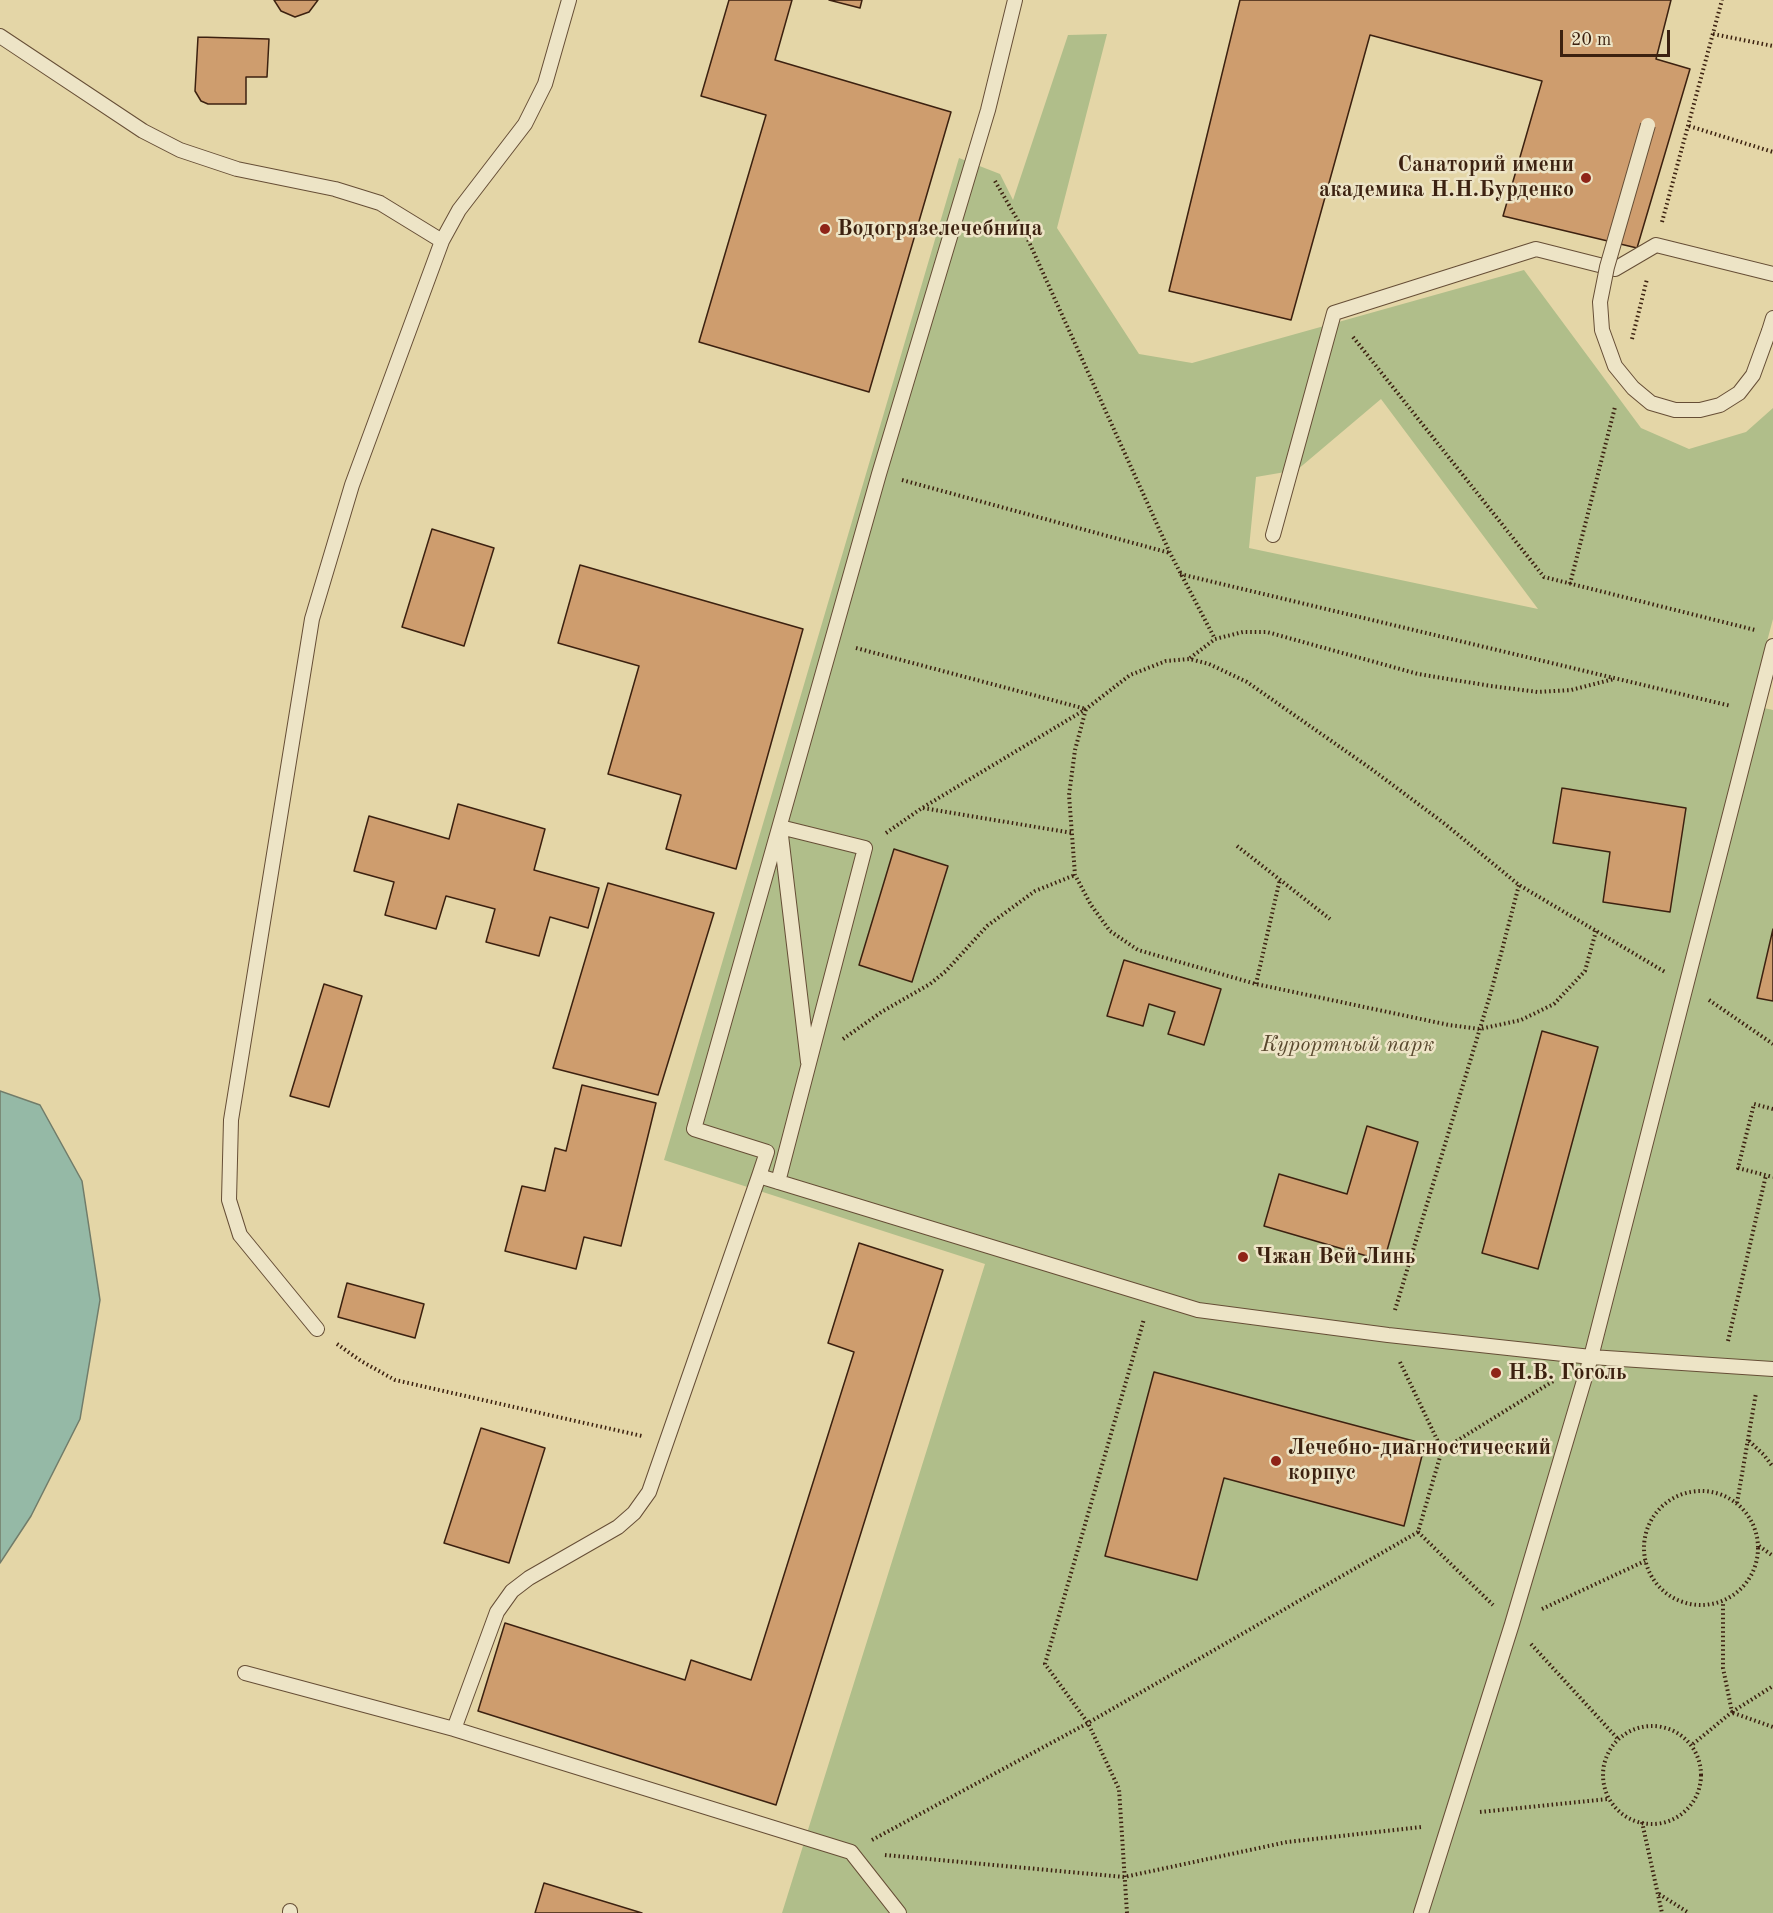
<!DOCTYPE html>
<meta charset="utf-8">
<style>
body{margin:0}
#map{position:relative;width:1773px;height:1913px;overflow:hidden;background:#e4d6a7;font-family:"Old Standard TT",serif}
canvas{display:block}
.scale{position:absolute;left:1560px;top:30px;width:110px;height:27px;box-sizing:border-box;border:3px solid #3c2110;border-top:0;padding-left:8px;font-size:18px;line-height:21px;white-space:nowrap;color:#3c2110;-webkit-text-stroke:4px #ede4c6;paint-order:stroke}
</style>
<div id="map">
<canvas width="1773" height="1913"></canvas>
<div class="scale">20 m</div>
</div>
<script>
const c = document.querySelector('canvas').getContext('2d');
c.lineJoin = 'round';
function fill(path, color) {
  c.fillStyle = color;
  c.fill(path, 'evenodd');
}
function toPath(rows) {
  const path = new Path2D();
  for (const r of rows) {
    if (r.length === 3) {
      path.moveTo(r[0] + r[2], r[1]);
      path.arc(r[0], r[1], r[2], 0, 2 * Math.PI);
      continue;
    }
    path.moveTo(r[0], r[1]);
    for (let i = 2; i < r.length; i += 2) path.lineTo(r[i], r[i + 1]);
  }
  return path;
}
function trace(path, color, width, dash) {
  c.strokeStyle = color;
  c.lineWidth = width;
  c.lineCap = dash ? 'butt' : 'round';
  c.setLineDash(dash || []);
  c.stroke(path);
}
function label(font, color, halo, rows, align = 'center') {
  c.font = font + ' "Old Standard TT",serif';
  c.lineWidth = 5;
  c.setLineDash([]);
  c.textBaseline = 'middle';
  c.strokeStyle = halo;
  c.fillStyle = color;
  for (const [text, x, y, turn = 0] of rows) {
    c.save();
    c.translate(x, y);
    c.rotate((+turn || 0) * Math.PI / 180);
    c.textAlign = isNaN(turn) ? turn : align;
    if (halo) c.strokeText(text, 0, 0);
    c.fillText(text, 0, 0);
    c.restore();
  }
}
fill(toPath([
 [1107,34,1057,228,1139,354,1192,363,1524,270,1641,428,1689,449,1746,432,1773,408,1773,619,1750,705,1773,710,1773,1913,782,1913,985,1264,664,1160,959,158,1000,174,1013,200,1068,35],
 [1381,399,1538,609,1249,548,1256,477,1297,470]
]), '#b0be8a');
const water = toPath([
 [0,1091,40,1105,82,1181,100,1300,80,1419,31,1516,0,1563,0,1091]
]);
fill(water, '#95b9a6');
trace(water, '#717c6a', 1.5);
const building = toPath([
 [274,0,318,0,309,12,295,17,281,11,274,0],
 [729,0,792,0,775,60,951,112,869,392,699,342,766,115,701,96,729,0],
 [829,0,862,0,860,8,829,0],
 [1240,0,1671,0,1656,59,1690,69,1637,248,1503,216,1542,81,1370,35,1291,320,1169,291,1240,0],
 [198,37,269,39,267,77,246,77,246,104,208,104,201,101,195,91,198,37],
 [432,529,494,548,464,646,402,627,432,529],
 [580,565,803,629,736,869,666,849,681,795,608,774,639,666,558,643,580,565],
 [1562,788,1686,808,1670,912,1603,902,1610,852,1553,843,1562,788],
 [458,804,545,829,534,870,599,888,588,928,550,917,539,956,486,942,495,909,446,896,436,929,385,915,394,882,354,871,369,816,449,839,458,804],
 [894,849,948,866,912,982,859,965,894,849],
 [608,883,714,913,658,1095,553,1068,608,883],
 [1773,929,1773,1001,1757,998,1773,929],
 [1124,960,1221,989,1204,1045,1168,1034,1175,1012,1149,1004,1143,1026,1107,1016,1124,960],
 [324,984,362,996,329,1107,290,1096,324,984],
 [1542,1031,1598,1047,1538,1269,1482,1253,1542,1031],
 [582,1085,656,1103,621,1246,584,1237,576,1269,505,1251,522,1186,545,1191,555,1148,566,1151,582,1085],
 [1367,1126,1418,1142,1384,1261,1264,1226,1279,1174,1347,1194,1367,1126],
 [859,1243,943,1270,776,1805,478,1711,505,1623,685,1680,691,1660,751,1680,854,1352,828,1343,859,1243],
 [347,1283,424,1304,415,1338,338,1317,347,1283],
 [1154,1372,1425,1444,1404,1526,1224,1478,1197,1580,1105,1556,1154,1372],
 [481,1428,545,1448,509,1563,444,1543,481,1428],
 [544,1883,642,1913,535,1913,544,1883]
]);
fill(building, '#ce9d6e');
trace(building, '#3c2110', 1.5);
const service = toPath([
 [0,36,143,131,180,150,237,169,335,189,380,203,442,241],
 [1769,331,1773,318],
 [1273,535,1334,313,1536,249,1615,269,1656,245,1773,274],
 [759,1176,1198,1310,1388,1335,1591,1357,1773,1369],
 [778,1182,865,848,780,827,808,1062],
 [317,1329,240,1235,229,1200,231,1120,312,619,352,485,442,241,459,210,525,124,545,84,569,0],
 [245,1673,454,1729,851,1852,899,1913],
 [454,1729,497,1612,512,1591,529,1578,618,1527,634,1513,649,1492,759,1176,767,1152,694,1129,879,474,988,110,1015,0],
 [290,1913,290,1911],
 [1421,1913,1512,1624,1591,1357,1773,646]
]);
trace(service, '#664e36', 16);
trace(toPath([
 [1713,34,1773,46],
 [1689,126,1773,152],
 [995,181,1024,231,1170,553,1215,639],
 [1662,222,1722,0],
 [1353,337,1544,577,1755,630],
 [1632,339,1647,279],
 [902,480,1170,553],
 [1180,574,1731,706],
 [1570,584,1615,407],
 [856,648,1086,709,1075,750,1069,795,1075,875,1091,905,1110,931,1138,950,1256,984,1449,1025,1480,1029,1521,1020,1554,1004,1585,971,1596,931],
 [1190,658,1215,639,1243,632,1267,632,1418,674,1491,686,1538,692,1571,690,1614,679],
 [923,808,1072,833],
 [886,833,922,808,1086,709,1130,675,1166,661,1190,659,1209,664,1247,682,1370,768,1445,824,1519,885,1665,972],
 [1237,846,1330,919],
 [1256,984,1280,879],
 [1709,1000,1773,1044],
 [843,1039,883,1011,930,984,946,971,987,926,1035,891,1075,875],
 [1773,1109,1754,1104,1738,1168,1773,1177],
 [1395,1310,1491,992,1519,885],
 [1728,1341,1766,1175],
 [337,1344,361,1361,395,1380,642,1436],
 [1400,1362,1442,1450],
 [1749,1441,1764,1455,1773,1467],
 [1701,1548,57],
 [1737,1503,1756,1393],
 [1418,1532,1493,1605],
 [1759,1546,1773,1556],
 [1542,1609,1645,1561],
 [1531,1644,1617,1738],
 [1732,1712,1773,1686],
 [1733,1713,1773,1727],
 [1652,1775,49],
 [1693,1744,1732,1712,1723,1668,1723,1602],
 [1480,1812,1608,1799],
 [1642,1822,1662,1913],
 [872,1840,1088,1723,1418,1532,1442,1450,1555,1380],
 [885,1855,1124,1877,1287,1842,1421,1827],
 [1659,1894,1689,1913],
 [1127,1913,1119,1789,1088,1723,1045,1664,1144,1319]
]), '#3c2110', 4, [1.5, 3]);
trace(service, '#ede4c6', 14);
const serviceBridge = toPath([
 [1648,125,1607,267,1600,302,1602,330,1615,366,1633,388,1651,403,1675,410,1700,410,1720,405,1739,393,1753,375,1769,331]
]);
trace(serviceBridge, '#664e36', 16, []);
trace(serviceBridge, '#ede4c6', 14);
for (const [x, y, r, color] of [
 [1586,178,6,"#8f2418"],
 [825,229,6,"#8f2418"],
 [1243,1257,6,"#8f2418"],
 [1496,1373,6,"#8f2418"],
 [1276,1461,6,"#8f2418"]
]) {
  const dot = new Path2D();
  dot.arc(x, y, r, 0, 2 * Math.PI);
  c.fillStyle = color;
  c.fill(dot);
  trace(dot, '#ede4c6', 2);
}
label('bold 22px', '#3c2110', '#ede4c6', [
 ["Санаторий имени",1574,165,"right"],
 ["академика Н.Н.Бурденко",1574,190,"right"],
 ["Водогрязелечебница",837,229],
 ["Чжан Вей Линь",1255,1257],
 ["Н.В. Гоголь",1508,1373],
 ["Лечебно-диагностический",1288,1448],
 ["корпус",1288,1473]
], 'left');
label('italic 22px', '#59482e', '#ede4c6', [
 ["Курортный парк",1348,1045]
]);
</script>
